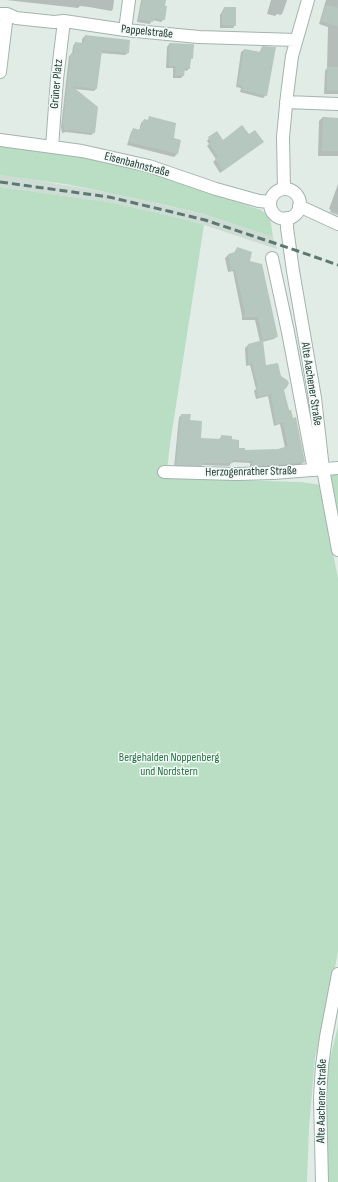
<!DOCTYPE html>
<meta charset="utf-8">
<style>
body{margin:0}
canvas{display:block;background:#e1ece7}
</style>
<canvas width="338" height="1182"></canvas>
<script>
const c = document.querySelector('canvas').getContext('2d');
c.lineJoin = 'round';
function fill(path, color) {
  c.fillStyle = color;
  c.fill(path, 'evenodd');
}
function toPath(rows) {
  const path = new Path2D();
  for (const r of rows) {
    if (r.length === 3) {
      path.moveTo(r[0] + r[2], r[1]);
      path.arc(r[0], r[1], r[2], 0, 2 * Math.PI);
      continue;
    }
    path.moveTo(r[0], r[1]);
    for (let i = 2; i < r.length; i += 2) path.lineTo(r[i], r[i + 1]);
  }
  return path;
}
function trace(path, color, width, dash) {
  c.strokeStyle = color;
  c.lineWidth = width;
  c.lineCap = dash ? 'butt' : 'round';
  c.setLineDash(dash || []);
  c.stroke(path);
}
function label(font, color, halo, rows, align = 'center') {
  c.font = font + ' "Sofia Sans Condensed",sans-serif';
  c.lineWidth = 3;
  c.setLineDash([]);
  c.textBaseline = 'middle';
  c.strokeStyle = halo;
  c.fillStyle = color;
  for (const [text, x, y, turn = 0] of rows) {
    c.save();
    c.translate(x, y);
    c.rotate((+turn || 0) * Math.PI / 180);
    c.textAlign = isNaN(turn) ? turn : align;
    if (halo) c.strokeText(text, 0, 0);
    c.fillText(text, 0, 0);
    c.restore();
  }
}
fill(toPath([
 [0,175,18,177,110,193,204,214,273,237,277,249,204,225,167,215,108,202,0,187]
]), '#cfdcd6');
fill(toPath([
 [0,145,84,158,134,168,168,178,261,210,270,217,273,237,204,214,170,206,110,193,65,184,0,175],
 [0,187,108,202,167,215,204,225,170,444,166,478,302,482,320,485,338,579,338,951,330,996,315,1058,309,1127,307,1182,0,1182],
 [330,471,338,471,338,514],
 [338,1026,338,1182,326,1182,327,1143,326,1091,329,1063]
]), '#b9dec3');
fill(toPath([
 [6,0,114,0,113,9,111,11,89,7,80,6,78,8],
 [141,0,165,0,164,19,161,22,152,20,150,24,137,22],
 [271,0,287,0,283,12,281,15,277,14,275,16,267,14],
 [326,0,338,0,338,94,324,94,325,71,327,68,328,27,319,24],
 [224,8,235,25,233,28,220,28,220,15],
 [85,36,128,53,125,55,100,53,96,89,94,91,74,89,94,133,91,135,66,132,62,133,61,127,69,56,72,54,73,46,75,43,82,44,82,39],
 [169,44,192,58,190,61,189,68,187,71,184,70,183,76,181,78,173,78,173,68,166,68,167,47],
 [262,47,266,95,263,98,240,92,241,88,236,87,241,52,244,50,259,53],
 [150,117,173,139,180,141,177,154,174,157,127,145,131,132,133,129,139,131,141,123,144,120,147,121],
 [323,117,338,118,338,156,318,156,319,121],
 [249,136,260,144,220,173,213,162,216,159,207,146,209,144,207,141,209,138,222,141],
 [338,184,338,215,330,212,331,210,329,209],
 [237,248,248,262,277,336,274,339,262,342,265,367,283,390,304,462,301,464,296,466,250,468,250,463,232,462,229,466,202,465,199,468,174,467,179,417,182,415,189,421,200,439,219,439,222,436,231,440,237,449,244,452,278,450,285,448,280,424,274,426,268,396,256,399,254,391,256,389,250,365,246,366,245,348,248,345,260,342,255,320,242,320,242,316,233,271,228,272,225,258,228,255,233,254]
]), '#0003');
fill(toPath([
 [142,0,166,0,165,6,167,6,165,20,154,18,153,22,139,19],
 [326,5,338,8,338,26,321,21],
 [224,7,236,7,236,26,222,25,222,11,224,11],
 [85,35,130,40,129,53,102,50,97,89,72,86,98,107,95,133,69,130,65,131,63,124,71,53,74,53,75,42,84,43],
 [169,43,194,44,193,59,191,58,190,69,185,68,184,76,175,75,176,66,169,66],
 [262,46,276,47,267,96,242,90,243,86,239,85,238,84,244,49,261,52],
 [327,67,338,67,338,91,327,91],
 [149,116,176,123,174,138,181,140,178,154,129,142,133,128,140,130,144,119,148,120],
 [323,118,338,118,338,151,322,151],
 [242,125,249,134,255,130,264,142,223,171,215,159,218,157,209,143,211,142,208,137,217,131,223,140],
 [237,247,252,252,250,261,262,264,278,337,263,340,258,317,244,317,245,312,235,269,231,270,228,254,235,252],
 [263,340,266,365,278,363,281,376,287,380,289,383,287,387,284,390,289,410,291,410,293,418,296,417,305,462,299,463,252,466,252,461,233,460,233,463,203,463,202,466,176,465,181,414,191,414,190,420,202,421,201,438,221,439,221,435,232,436,232,439,239,440,239,448,245,448,245,450,278,449,288,446,283,422,276,424,271,394,258,397,256,387,258,387,252,363,248,364,248,344]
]), '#b6c7c0');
const minor = toPath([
 [0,14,7,14,16,18,54,22,64,21,125,30,199,37,296,40],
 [125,30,129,0],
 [0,72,7,14],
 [286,102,338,104],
 [0,140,82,151,149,166,216,189,259,201,270,202],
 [52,147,57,79,64,21],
 [284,189,283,137,287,95,292,56,308,0],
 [285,204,15],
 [299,206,338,224],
 [287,218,287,228,293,271,315,398,323,469,338,550],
 [272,258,288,332,314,470],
 [164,472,237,474,273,473,338,468],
 [322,1182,320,1097,322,1066,326,1037,338,974]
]);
trace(minor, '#a4b4ae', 14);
trace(minor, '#fff', 12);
trace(toPath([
 [0,182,109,197,168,211,205,220,289,248,338,265]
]), '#5b7971', 3, [8, 4]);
label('12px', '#213d35', '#f1f8f5', [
 ["Pappelstraße",147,32,6],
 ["Grüner Platz",57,84,-85],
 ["Eisenbahnstraße",137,165,15],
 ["Alte Aachener Straße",311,384,81],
 ["Herzogenrather Straße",251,472,-1],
 ["Alte Aachener Straße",322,1101,-89]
]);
label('12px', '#2a7547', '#f1f8f5', [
 ["Bergehalden Noppenberg",169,758],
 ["und Nordstern",169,772]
]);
</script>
